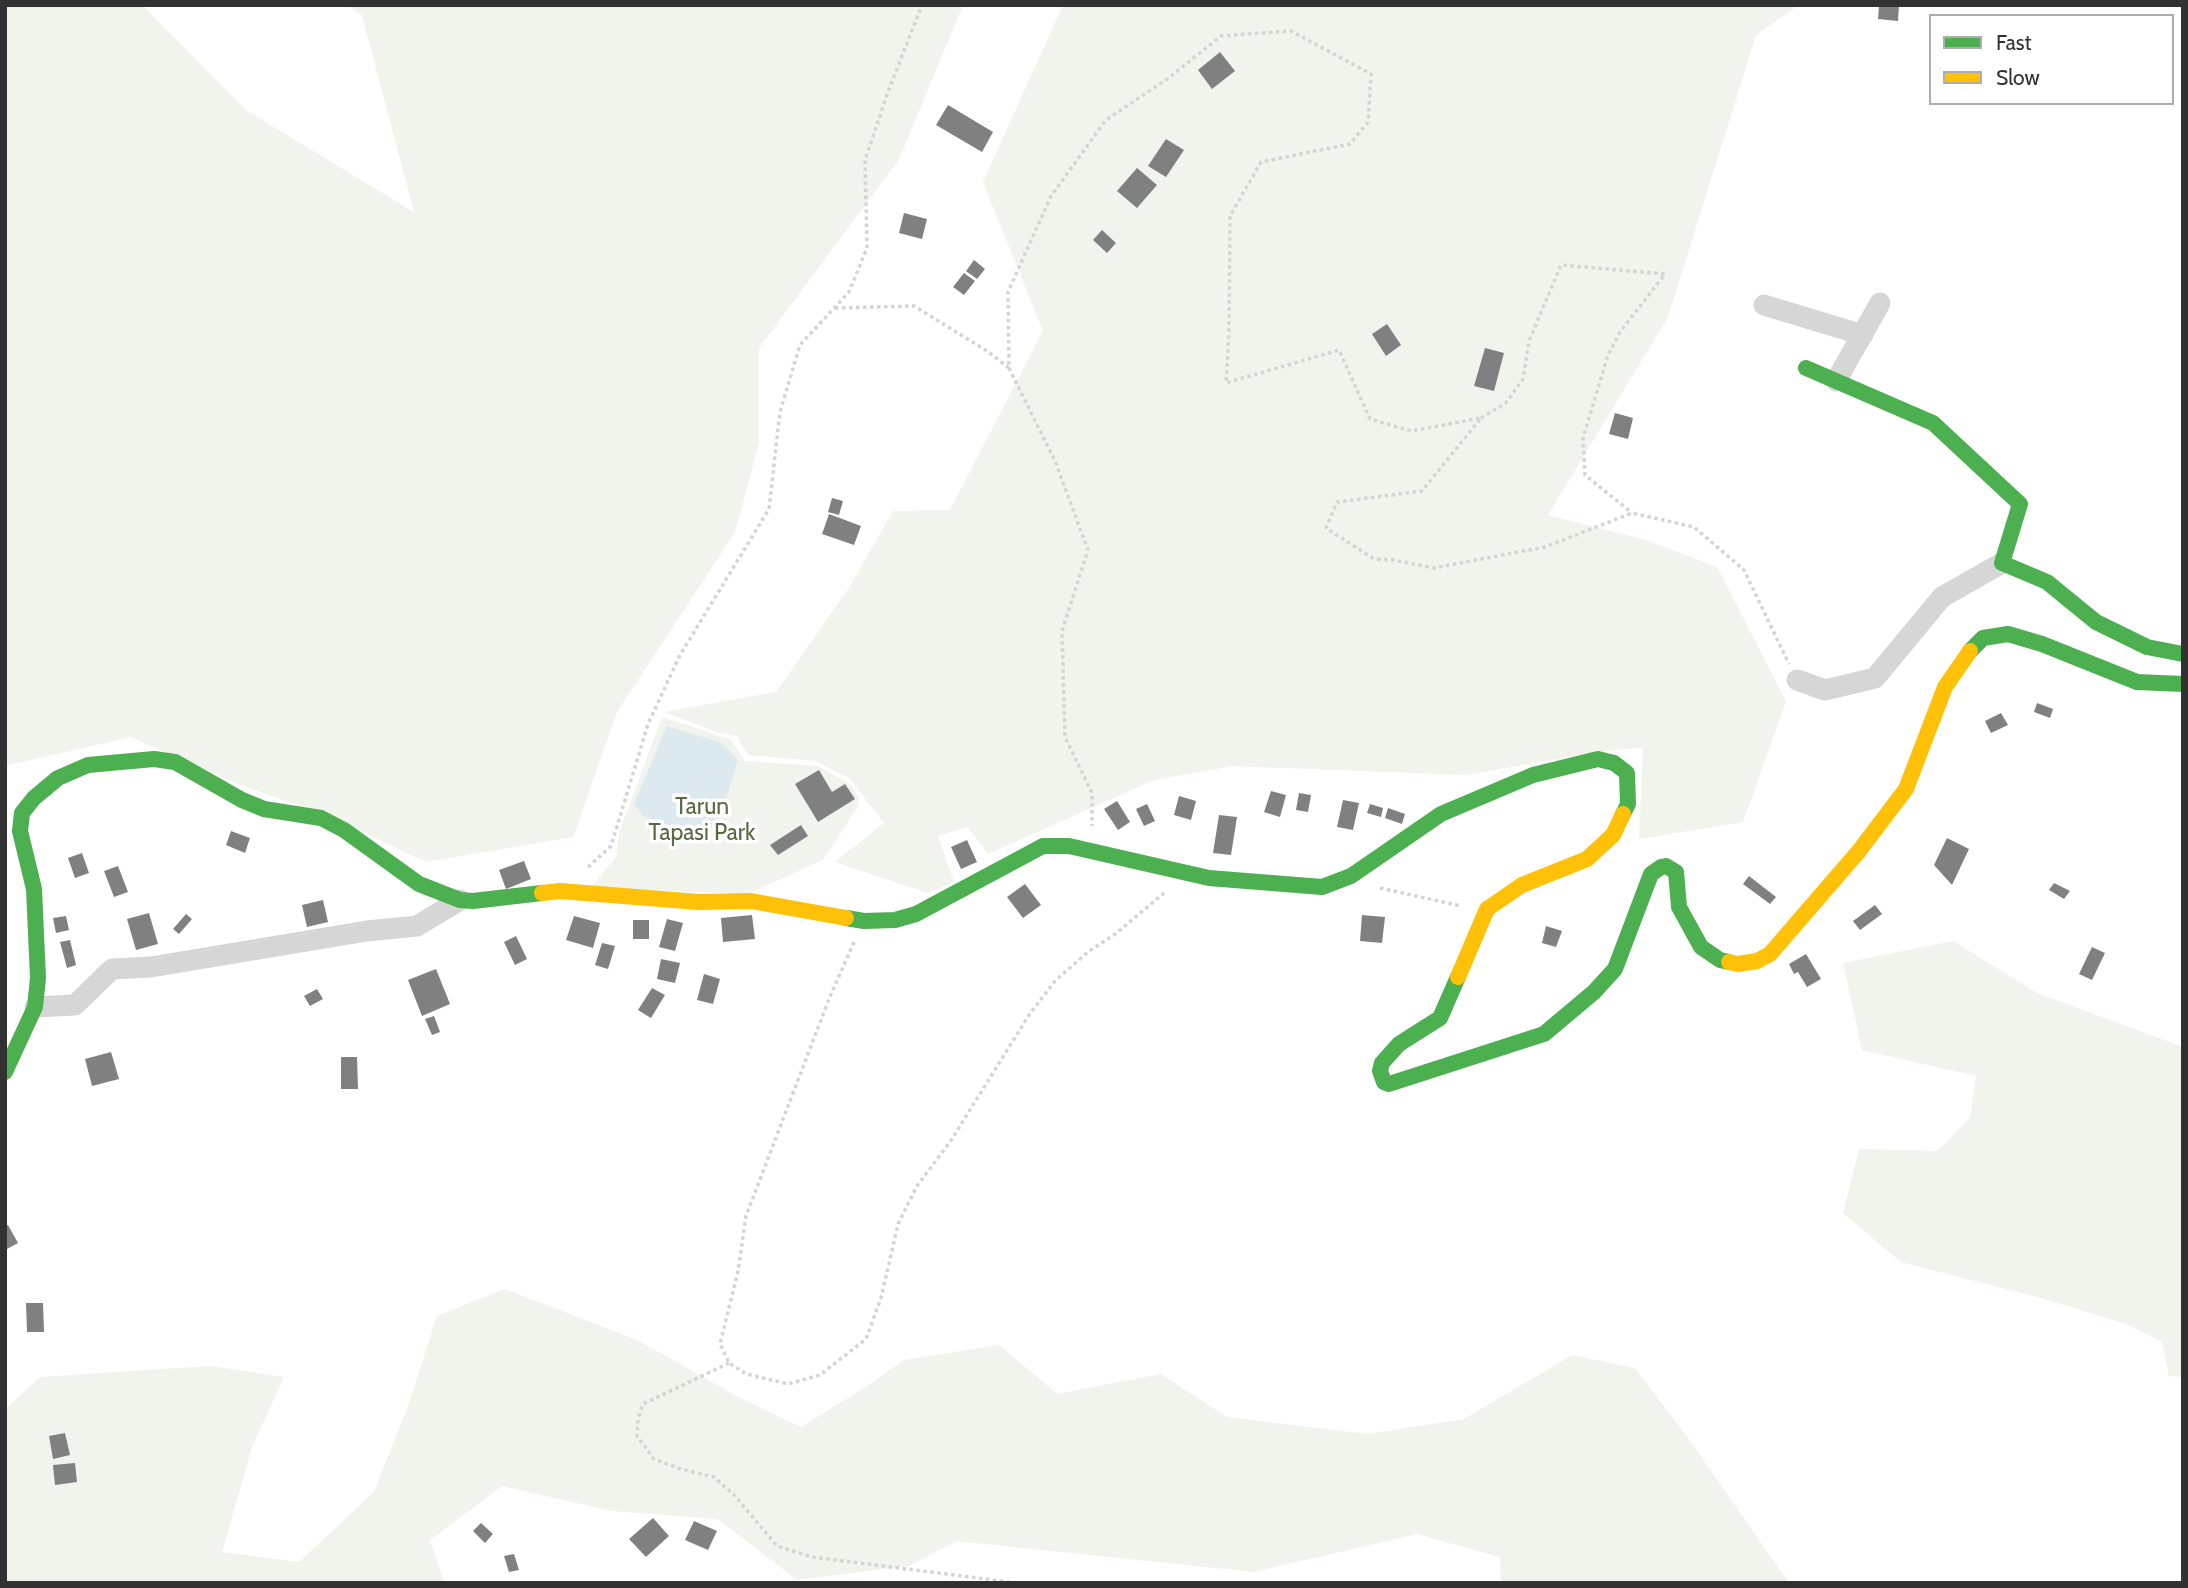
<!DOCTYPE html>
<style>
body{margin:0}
#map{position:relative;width:2188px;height:1588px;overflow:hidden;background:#fff;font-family:Cabin,sans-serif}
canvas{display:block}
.frame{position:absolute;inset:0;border:7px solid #323232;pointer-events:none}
.legend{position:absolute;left:1929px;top:14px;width:245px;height:91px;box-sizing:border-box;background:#fff;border:2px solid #adadad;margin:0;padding:9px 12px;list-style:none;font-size:21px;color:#323232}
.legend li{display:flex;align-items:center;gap:14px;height:35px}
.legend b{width:35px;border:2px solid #adadad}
</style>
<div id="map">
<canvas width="2188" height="1588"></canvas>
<div class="frame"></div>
<ul class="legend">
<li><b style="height:9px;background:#4caf50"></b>Fast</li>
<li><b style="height:9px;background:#ffc107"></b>Slow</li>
</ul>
</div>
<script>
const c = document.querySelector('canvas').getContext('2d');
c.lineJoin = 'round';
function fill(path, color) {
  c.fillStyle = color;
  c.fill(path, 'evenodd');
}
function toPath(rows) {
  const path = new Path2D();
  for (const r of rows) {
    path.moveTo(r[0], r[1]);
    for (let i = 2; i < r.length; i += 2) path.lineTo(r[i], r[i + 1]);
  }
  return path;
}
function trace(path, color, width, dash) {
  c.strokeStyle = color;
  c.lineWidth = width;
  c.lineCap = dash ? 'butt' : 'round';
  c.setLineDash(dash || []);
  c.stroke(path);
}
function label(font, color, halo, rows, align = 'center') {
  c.font = font + ' Cabin,sans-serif';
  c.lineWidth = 7;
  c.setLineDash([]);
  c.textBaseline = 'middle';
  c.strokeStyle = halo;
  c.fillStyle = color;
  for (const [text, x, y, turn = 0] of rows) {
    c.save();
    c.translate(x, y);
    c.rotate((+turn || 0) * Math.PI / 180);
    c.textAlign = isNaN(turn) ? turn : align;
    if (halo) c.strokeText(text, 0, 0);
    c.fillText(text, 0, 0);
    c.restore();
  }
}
fill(toPath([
 [5,5,142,5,247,111,414,212,362,15,347,5,963,5,899,159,759,348,759,443,735,532,617,712,573,837,426,862,329,816,238,784,131,737,5,766],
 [1063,5,1799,5,1756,35,1668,317,1548,515,1646,540,1717,567,1786,701,1743,822,1639,839,1643,747,1591,753,1466,775,1233,766,1154,780,988,854,968,827,938,836,954,882,928,893,835,862,884,823,850,779,816,761,748,755,737,736,716,732,664,712,776,692,849,588,893,511,950,510,1043,331,983,182],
 [662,717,730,739,745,761,818,766,848,783,859,797,858,806,823,860,747,894,591,888,616,857,619,833],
 [1953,941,2037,993,2183,1047,2183,1377,2169,1376,2162,1342,2126,1324,2045,1299,1901,1262,1843,1213,1859,1149,1938,1151,1970,1118,1976,1076,1862,1050,1843,963],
 [505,1289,637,1340,744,1400,801,1427,866,1387,904,1360,999,1345,1057,1394,1161,1374,1227,1417,1368,1434,1464,1419,1572,1355,1635,1368,1688,1438,1789,1583,1501,1583,1500,1557,1417,1534,1254,1572,956,1541,909,1566,797,1580,718,1519,612,1511,502,1486,430,1540,444,1583,5,1583,5,1409,40,1377,210,1366,284,1377,252,1447,222,1552,299,1562,374,1492,407,1409,437,1316]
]), '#f1f3ed');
fill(toPath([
 [667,726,722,743,738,760,720,818,700,837,643,816,634,804]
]), '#dce9ef');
fill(toPath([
 [1879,5,1899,5,1898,21,1878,19],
 [1220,52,1235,71,1212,89,1198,70],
 [948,105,993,132,982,152,936,125],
 [1166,139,1184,150,1166,177,1148,166],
 [1137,168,1157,185,1137,208,1117,191],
 [904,213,927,219,922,239,899,233],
 [1102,230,1116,243,1107,253,1093,240],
 [974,260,985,269,977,279,966,271],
 [964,273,975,281,964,295,953,287],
 [1387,324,1401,345,1386,356,1372,334],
 [1485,348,1504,353,1494,391,1474,386],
 [1615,413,1633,418,1628,439,1609,434],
 [832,498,843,501,839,515,828,512],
 [829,514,861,526,854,545,822,534],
 [2037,703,2053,709,2050,718,2034,712],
 [2001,713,2008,725,1991,733,1985,721],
 [819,770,832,792,845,784,855,799,818,822,795,784],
 [1271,791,1286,795,1280,817,1264,812],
 [1299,793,1311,795,1308,812,1296,810],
 [1179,796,1196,801,1191,820,1174,815],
 [1343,800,1359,803,1353,830,1337,827],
 [1117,801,1130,822,1118,830,1104,809],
 [1147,804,1155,821,1144,826,1136,809],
 [1370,804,1383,808,1381,817,1367,813],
 [1388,808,1405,814,1402,824,1385,818],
 [1219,815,1237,817,1231,855,1213,853],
 [801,825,808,836,778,855,770,845],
 [231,831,250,838,245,853,226,845],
 [1947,838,1969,849,1952,885,1934,865],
 [967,840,977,862,961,869,951,847],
 [82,853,89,873,75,878,68,858],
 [524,861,531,879,506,889,499,870],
 [118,866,128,892,114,897,104,871],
 [1749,876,1776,897,1770,904,1743,884],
 [2054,883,2070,891,2064,899,2049,890],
 [1025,884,1041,905,1023,918,1007,897],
 [323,900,328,922,307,927,302,905],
 [1875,905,1882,914,1860,930,1853,921],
 [149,913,158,944,136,950,127,919],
 [186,914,192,919,179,934,173,929],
 [752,915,755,939,723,942,721,918],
 [1362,915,1385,917,1382,943,1360,941],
 [66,916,69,930,56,933,53,918],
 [574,916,600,923,593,948,566,940],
 [667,919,683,923,675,951,659,947],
 [633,920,649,920,649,939,633,939],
 [1546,926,1562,931,1556,947,1542,943],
 [516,936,527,959,515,965,504,942],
 [70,940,76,965,67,968,60,942],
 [602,943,615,946,608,969,595,965],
 [2092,947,2105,953,2092,980,2079,974],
 [1806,954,1821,979,1807,987,1798,972,1794,974,1789,964],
 [661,959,680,963,675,983,657,979],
 [436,969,450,1004,422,1016,408,980],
 [704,974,720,979,713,1004,697,1000],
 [652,988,665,995,651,1018,638,1010],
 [317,989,323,999,310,1006,304,996],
 [434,1016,440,1032,432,1035,425,1019],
 [111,1052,119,1079,92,1086,85,1059],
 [341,1057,357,1057,358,1089,341,1089],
 [8,1225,18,1243,5,1250,5,1226],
 [26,1303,43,1303,44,1332,27,1332],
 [65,1433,70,1455,53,1459,49,1436],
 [75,1463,77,1482,55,1485,53,1465],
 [653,1518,669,1536,646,1557,629,1539],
 [694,1521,717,1531,708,1550,685,1540],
 [481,1523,493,1534,485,1543,473,1531],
 [514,1554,519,1570,509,1572,504,1556]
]), '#808080');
trace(toPath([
 [835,308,914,306,987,351,1009,368,1008,292,1051,196,1106,120,1170,77,1221,36,1291,31,1371,74,1368,122,1350,144,1261,162,1230,216,1229,332,1226,383,1339,350,1370,419,1411,431,1481,418,1422,491,1337,502,1326,528,1374,559,1393,560,1434,568,1545,547,1632,513,1694,527,1744,570,1789,664],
 [1009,368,1055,461,1088,550,1062,631,1065,737,1092,793,1092,826],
 [1481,418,1506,403,1523,379,1529,341,1561,265,1665,274,1620,332,1608,355,1583,438,1585,475,1632,513],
 [588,867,611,846,648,724,680,655,769,509,780,412,800,345,849,292,867,248,865,160,888,92,922,5],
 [1380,888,1461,906],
 [854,942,829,999,746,1216,738,1271,720,1344,729,1363,746,1374,788,1384,820,1375,866,1339,881,1298,898,1224,917,1186,950,1142,1029,1015,1055,981,1089,951,1114,935,1164,893],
 [729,1363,643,1404,638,1419,637,1436,654,1459,681,1469,714,1477,735,1496,777,1546,812,1557,1017,1583]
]), '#d4d4d4', 3.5, [3.5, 3.5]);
trace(toPath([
 [1764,305,1863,335],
 [1836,381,1880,303],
 [1797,680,1825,690,1875,678,1942,597,2002,563],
 [35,1007,75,1005,112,969,151,967,367,931,417,926,460,900]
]), '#d6d6d6', 21);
trace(toPath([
 [1806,368,1933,423,2020,504,2002,563,2047,582,2096,622,2147,647,2183,654],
 [1970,651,1983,638,2008,634,2042,644,2137,682,2183,684],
 [846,918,864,921,895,920,916,914,1043,846,1069,846,1209,878,1322,887,1351,876,1441,814,1533,775,1598,759,1614,763,1627,773,1628,804,1623,814],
 [1458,977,1440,1018,1399,1044,1382,1063,1380,1071,1384,1082,1389,1084,1544,1034,1594,992,1615,969,1651,874,1661,867,1666,866,1676,872,1679,907,1701,947,1720,960,1729,962],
 [5,1072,35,1007,38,978,34,889,20,831,22,813,34,798,58,778,88,765,154,759,175,762,242,800,264,809,321,818,344,830,419,884,460,900,473,901,542,893]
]), '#4caf50', 16);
trace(toPath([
 [542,893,560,891,699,902,751,901,846,918],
 [1729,962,1738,964,1757,961,1770,954,1859,851,1906,789,1945,687,1970,651],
 [1458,977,1487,909,1522,885,1587,859,1613,835,1623,814]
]), '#ffc107', 16);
label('23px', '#586a42', '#fff', [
 ["Tarun",702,807],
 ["Tapasi Park",702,833]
]);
</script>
